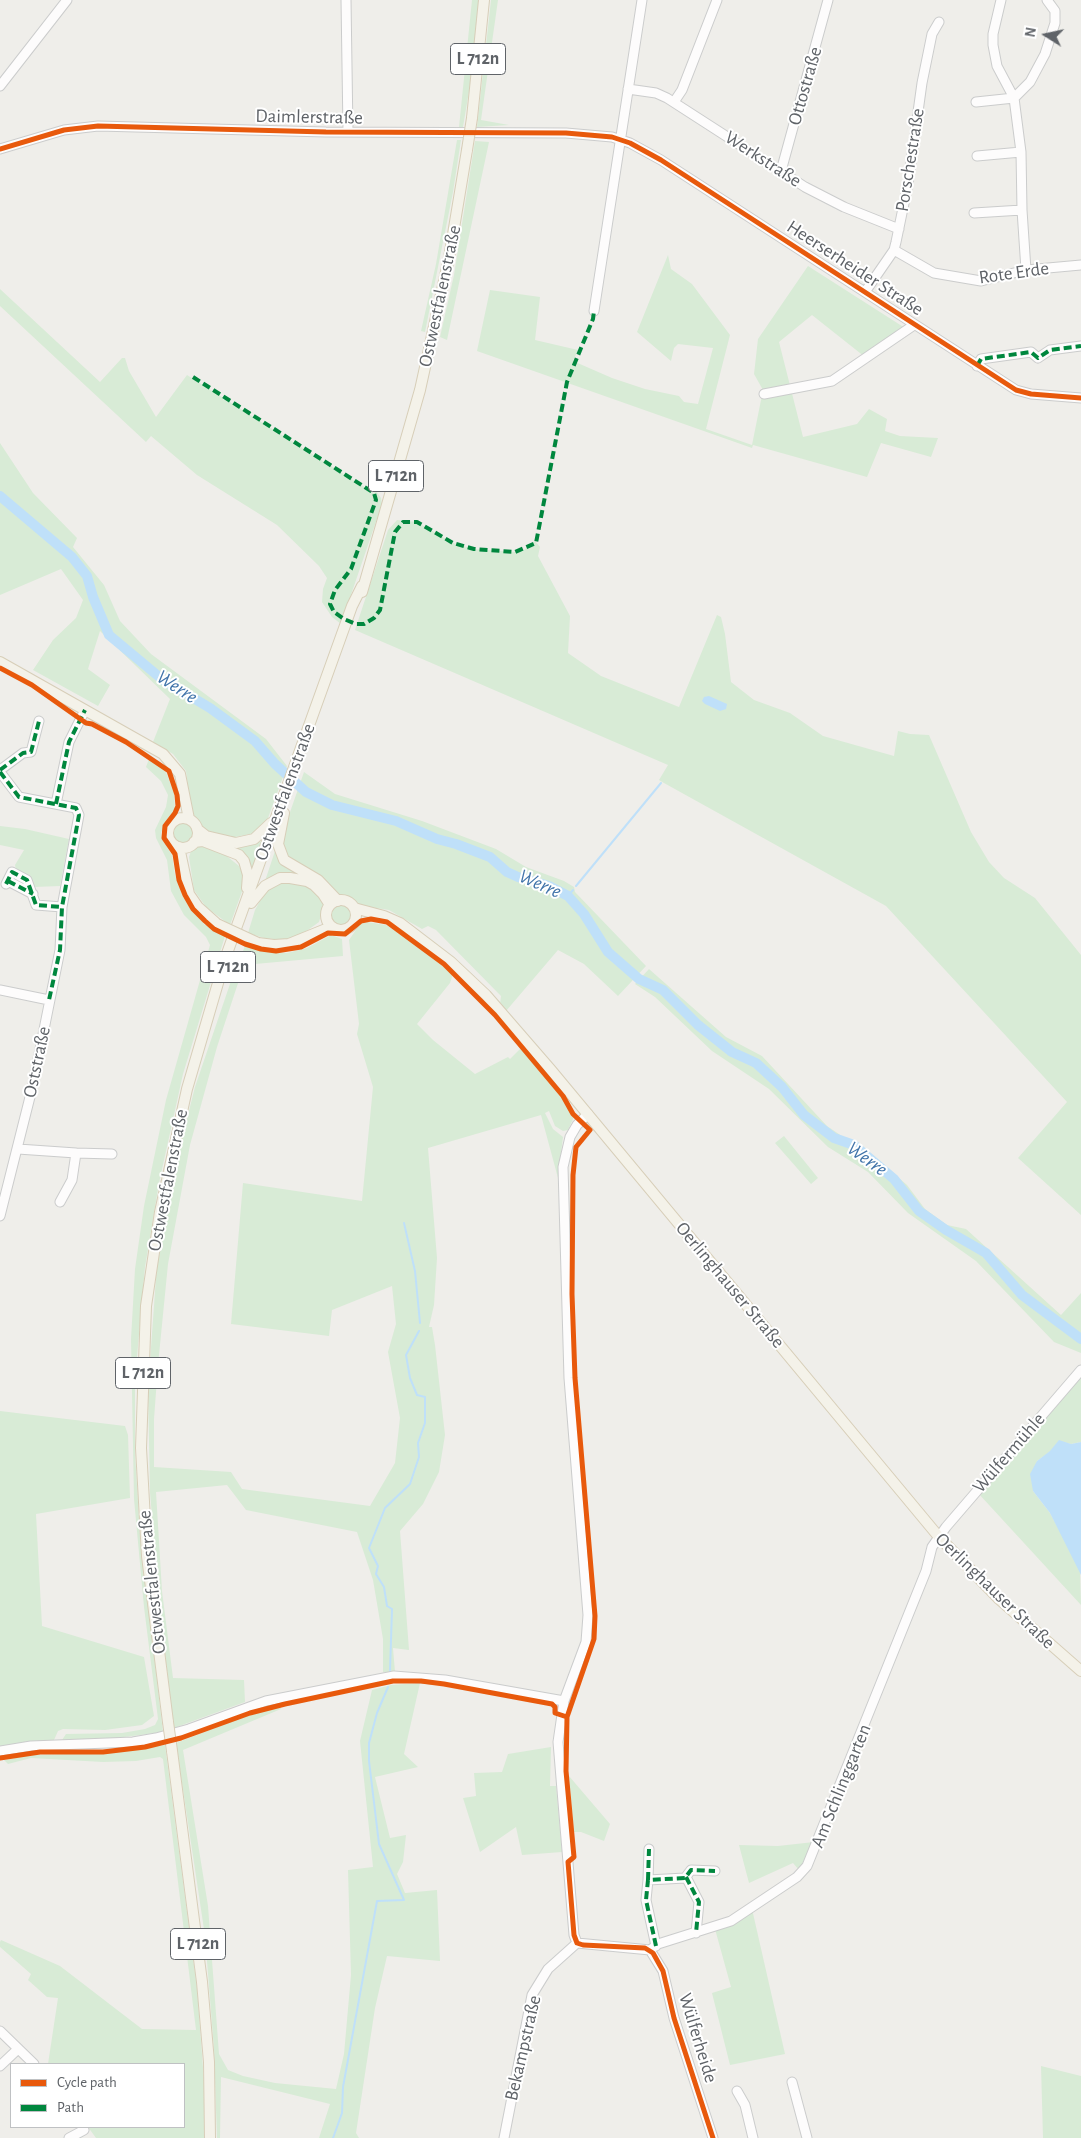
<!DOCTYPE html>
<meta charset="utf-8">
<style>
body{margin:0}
#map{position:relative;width:1081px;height:2138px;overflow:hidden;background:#efeeea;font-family:"Alegreya Sans",sans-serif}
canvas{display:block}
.legend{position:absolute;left:10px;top:2063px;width:175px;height:65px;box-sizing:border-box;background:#fff;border:1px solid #bfc1c3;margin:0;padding:6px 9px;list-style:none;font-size:15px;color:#5f6368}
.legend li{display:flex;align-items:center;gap:10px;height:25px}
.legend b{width:25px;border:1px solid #bfc1c3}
.north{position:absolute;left:1021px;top:10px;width:50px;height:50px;-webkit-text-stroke:4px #fff;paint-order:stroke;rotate:280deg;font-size:14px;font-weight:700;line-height:20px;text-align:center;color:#5f6368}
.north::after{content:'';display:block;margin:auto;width:18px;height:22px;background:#5f6368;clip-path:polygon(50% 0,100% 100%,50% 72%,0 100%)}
</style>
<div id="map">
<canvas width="1081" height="2138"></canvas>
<ul class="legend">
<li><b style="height:6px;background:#e8590c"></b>Cycle path</li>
<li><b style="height:6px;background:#00873e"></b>Path</li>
</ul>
<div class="north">N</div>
</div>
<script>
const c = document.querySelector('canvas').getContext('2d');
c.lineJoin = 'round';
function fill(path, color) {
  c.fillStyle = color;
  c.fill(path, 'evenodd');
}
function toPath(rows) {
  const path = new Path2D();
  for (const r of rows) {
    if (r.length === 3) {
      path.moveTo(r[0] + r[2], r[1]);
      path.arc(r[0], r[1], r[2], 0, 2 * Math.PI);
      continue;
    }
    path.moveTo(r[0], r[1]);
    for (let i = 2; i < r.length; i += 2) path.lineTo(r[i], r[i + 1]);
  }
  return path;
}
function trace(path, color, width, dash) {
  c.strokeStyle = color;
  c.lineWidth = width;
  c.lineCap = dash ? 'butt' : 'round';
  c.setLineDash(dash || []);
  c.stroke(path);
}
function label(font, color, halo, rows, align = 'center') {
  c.font = font + ' "Alegreya Sans",sans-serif';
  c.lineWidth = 4;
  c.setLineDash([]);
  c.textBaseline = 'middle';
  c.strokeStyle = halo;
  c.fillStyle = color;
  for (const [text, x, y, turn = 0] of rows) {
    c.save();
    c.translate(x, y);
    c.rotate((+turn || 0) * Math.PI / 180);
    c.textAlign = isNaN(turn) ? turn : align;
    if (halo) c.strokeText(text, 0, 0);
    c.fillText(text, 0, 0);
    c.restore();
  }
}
fill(toPath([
 [472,0,479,0,478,9,470,85,463,127,459,127],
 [491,0,498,0,481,120,509,125,477,127],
 [457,140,461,140,453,192,425,332,421,331,436,264],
 [475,141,489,142,447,340,440,337,454,275],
 [668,255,671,269,692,284,730,335,706,429,752,445,763,390,754,374,758,339,808,266,905,328,865,357,812,315,779,342,803,437,857,424,869,409,887,419,885,431,900,436,938,438,931,457,881,443,867,477,753,445,752,448,477,351,490,290,540,297,535,340,578,350,573,361,612,378,645,389,679,396,684,402,698,404,713,348,678,344,674,348,671,361,637,332],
 [0,289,100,382,122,358,125,358,129,371,156,417,187,375,374,493,376,491,381,498,382,504,341,624,332,617,322,602,323,589,327,578,319,566,277,525,197,475,151,436,146,442,0,306],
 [0,443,33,493,77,538,73,547,104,585,120,621,151,654,266,739,287,766,268,818,255,833,230,838,218,837,202,828,191,813,186,771,173,754,153,742,170,699,100,631,88,669,110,685,98,706,33,670,53,640,76,618,83,600,61,569,0,595],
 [397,520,417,522,453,543,474,549,515,552,524,550,535,541,540,547,538,556,570,616,568,653,601,676,679,707,717,615,721,617,725,634,731,682,754,700,790,713,823,736,894,756,898,731,910,734,929,735,971,832,989,862,1004,878,1035,898,1081,955,1081,1215,1018,1158,1067,1102,886,906,664,783,659,780,668,765,355,630,388,530],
 [149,759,166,772,174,793,175,809,166,821,161,833,162,839,172,855,175,875,183,897,204,924,225,936,183,1074,159,1183,145,1267,135,1379,135,1453,140,1535,163,1732,101,1740,69,1741,62,1740,66,1734,122,1733,145,1729,155,1725,158,1719,144,1607,134,1499,131,1339,135,1269,144,1206,166,1100,210,945,206,937,184,915,171,891,167,860,156,838,155,830,166,807,168,795,161,781,146,767],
 [304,772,335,794,422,821,496,849,526,867,564,881,574,887,575,892,646,966,618,996,584,964,558,950,506,1011,500,1004,501,996,436,930,428,926,422,929,389,910,357,905,350,899,338,896,289,859,282,847,289,815],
 [183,833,10],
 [0,826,25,829,69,839,60,886,34,887,16,870,15,865,24,850,0,845],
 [262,841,253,871,232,846,242,847],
 [200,845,223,853,239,866,244,876,245,883,230,925,206,907,194,890,189,857,191,851],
 [275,851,276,851,301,875,265,881],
 [299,882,316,891,324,905,319,922,301,935,283,940,264,938,248,933,255,910,265,892,281,883],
 [341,915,10],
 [367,922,386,925,419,946,453,974,450,983,417,1024,433,1040,475,1074,508,1057,510,1059,521,1048,562,1096,574,1117,568,1130,563,1131,555,1126,549,1111,545,1113,553,1129,563,1137,558,1178,541,1115,428,1148,437,1258,434,1305,429,1327,432,1327,435,1345,445,1435,439,1472,423,1504,400,1531,409,1650,393,1648,395,1672,383,1672,383,1639,373,1580,357,1532,246,1510,227,1485,156,1492,162,1591,173,1678,244,1680,245,1702,174,1728,159,1605,150,1492,148,1389,157,1264,175,1166,195,1087,232,978,245,946,267,952,287,953,307,948,331,935,342,939,343,956,244,965,217,1047,190,1145,168,1264,158,1365,154,1419,154,1467,231,1472,242,1489,370,1506,395,1463,400,1418,388,1352,396,1324,392,1286,332,1310,329,1336,231,1324,243,1183,362,1201,373,1087,357,1034,359,1024,349,940,360,924],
 [649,969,726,1037,762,1056,827,1126,883,1164,907,1185,925,1209,947,1225,966,1229,1061,1315,1081,1293,1081,1353,1054,1342,976,1261,908,1213,868,1172,828,1147,769,1089,712,1051,655,997,635,984],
 [784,1136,818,1178,811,1184,775,1143],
 [1081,1377,1081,1442,1071,1444,1059,1441,1051,1451,1037,1461,1033,1491,1050,1513,1080,1569,1081,1605,978,1493],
 [0,1411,125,1426,128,1435,130,1498,36,1514,42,1626,144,1657,154,1716,142,1725,105,1730,63,1729,58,1731,54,1740,24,1742,0,1747],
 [420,1683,404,1754,418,1767,375,1777,390,1838,406,1835,403,1862,397,1874,405,1893,437,1890,440,1961,387,1956,375,2008,356,2133,359,2138,319,2138,330,2104,221,2077,220,2138,217,2138,214,2049,205,1936,176,1743,246,1716,280,1706,281,1709,183,1750,208,1906,219,2054,228,2070,243,2076,275,2083,336,2089,344,2054,351,1975,348,1870,373,1867,360,1741,372,1690,391,1685],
 [165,1745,197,1988,204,2081,205,2138,96,2138,88,2127,184,2127,184,2064,48,2064,58,1998,47,1997,28,1980,31,1974,0,1947,0,1942,1,1940,60,1966,142,2029,196,2030,163,1759,160,1757,136,1761,103,1762,31,1758,8,1764,4,1760,31,1755,103,1753],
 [551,1747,550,1786,556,1786,562,1852,522,1855,516,1827,480,1852,463,1798,476,1796,474,1773,502,1772,508,1754],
 [569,1776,610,1824,604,1841,581,1832,574,1832],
 [814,1842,806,1864,799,1870,793,1863,749,1883,739,1845,778,1846],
 [752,1909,785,2054,730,2065,712,1993,731,1987,715,1929],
 [1041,2066,1081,2076,1081,2138,1043,2138]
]), '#d8ebd6');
fill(toPath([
 [709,696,727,704,726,709,720,711,705,704,702,701,704,697],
 [1059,1440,1071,1444,1081,1442,1081,1575,1050,1513,1033,1491,1030,1474,1037,1461,1050,1451]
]), '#bfe0f9');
trace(toPath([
 [576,886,661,783],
 [568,896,573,890],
 [404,1223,415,1271,420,1323],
 [390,1671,392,1609,387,1606,384,1587,376,1574,378,1566,369,1548,385,1508,410,1484,419,1457,418,1443,425,1423,425,1397,417,1395,410,1378,406,1355,419,1331],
 [333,2138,342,2113,343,2087,377,1901,404,1900,379,1844,369,1761,369,1743,377,1713,388,1687]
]), '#bfe0f9', 2);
trace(toPath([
 [0,496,72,557,87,576,93,597,109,635,163,680,210,708,255,741,275,764,306,792,332,805,396,821,437,839,456,844,490,857,507,872,518,877,549,886,568,896,584,914,608,952,639,979,663,990,698,1025,732,1052,756,1063,782,1087,804,1115,834,1138,854,1145,894,1179,919,1211,946,1230,986,1253,1022,1295,1081,1339]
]), '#bfe0f9', 10);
const minor = toPath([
 [346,0,348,132],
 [1001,0,993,34,993,45,997,66,1014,98,1021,152,1022,210,1026,270],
 [0,86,67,0],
 [628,89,656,93,667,98,805,187,844,207,899,229],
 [674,102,682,90,717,0],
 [976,102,1014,98,1030,82,1045,54,1055,23,1055,11,1047,0],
 [0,149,64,130,98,126,326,132,566,133,612,137,630,143,661,160,1016,390,1031,394,1081,398],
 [977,156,1021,152],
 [781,171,828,0],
 [974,213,1022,210],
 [894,250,934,273,981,281,1026,270,1081,265],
 [865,292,894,250,896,242,908,184,922,83,932,34,939,22],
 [594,311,642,0],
 [977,366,981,359,1031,352,1038,358,1050,350,1081,346],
 [764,394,832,381,914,325],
 [0,770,23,753,31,752,39,721],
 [0,772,19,797,76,808,79,815,62,907,60,950,32,1089,0,1216],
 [56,804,69,742,85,710],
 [8,881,33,894],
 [6,884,12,872,27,880,36,905,62,907],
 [0,990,49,1000],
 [18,1149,76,1153,72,1180,60,1202],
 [76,1153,112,1154],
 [0,1751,31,1746,133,1742,156,1738,189,1729,266,1701,394,1676,445,1680,564,1701],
 [686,1877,699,1902,696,1933],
 [648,1880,649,1849],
 [577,1943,574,1935,558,1742,564,1701,586,1642,588,1615,569,1378,563,1167,570,1137,577,1125,588,1114],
 [577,1943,650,1950],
 [656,1946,646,1900,648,1880,685,1878,691,1870,715,1871],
 [650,1950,658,1944,731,1921,797,1877,807,1866,926,1571,932,1547,946,1527,1081,1370],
 [650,1950,663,1971,674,2018,713,2138],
 [0,2031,34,2064],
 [0,2066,18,2049],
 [792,2082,807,2138],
 [737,2091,745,2105,753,2138],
 [69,2138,84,2130],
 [504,2138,532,1995,548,1969,577,1943]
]);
const major = toPath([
 [472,118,484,0],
 [362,592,420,390,449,258,467,150],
 [0,662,163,754,180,774,189,819],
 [284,813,278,844,284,860,318,880,338,901],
 [183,833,15],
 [197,829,206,836,236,843,254,839,271,823],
 [194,842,203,841,239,855,244,861,248,875,247,888],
 [179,847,189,894,198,907,217,924],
 [341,915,15],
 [251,903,265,886,280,878,290,878,307,881,314,885,323,894,330,905],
 [354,908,384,916,400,923,451,962,486,995,551,1070,939,1537,999,1599,1081,1671],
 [258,943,274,945,289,944,331,927],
 [168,1722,147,1556,141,1448,146,1306,160,1212,187,1089,225,959,352,606,362,586],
 [172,1751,202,1982,209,2062,210,2138]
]);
trace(minor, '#cbcccc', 11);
trace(major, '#d7ceb8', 12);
trace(minor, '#fdfcfc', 9);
trace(major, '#f4f2e9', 10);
const majorBridge = toPath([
 [467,150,472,118],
 [217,924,258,943],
 [168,1722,172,1751]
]);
trace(majorBridge, '#d7ceb8', 12, []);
trace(majorBridge, '#f4f2e9', 10);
trace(toPath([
 [977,366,981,359,1031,352,1038,358,1050,350,1081,346],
 [193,377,374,493,376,500,351,569,335,590,330,604,334,612,344,619,356,624,364,624,374,618,380,610,395,532,403,522,417,522,453,543,474,549,515,552,536,543,567,382,593,319,594,311],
 [0,770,23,753,31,752,39,721],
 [0,772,19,797,76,808,79,815,62,907,60,950,49,1000],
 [56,804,69,742,85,710],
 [8,881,33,894],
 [6,884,12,872,27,880,36,905,62,907],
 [686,1877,699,1902,696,1933],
 [648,1880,649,1849],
 [656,1946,646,1900,648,1880,685,1878,691,1870,715,1871]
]), '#00873e', 4, [8, 4]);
trace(toPath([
 [0,149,64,130,98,126,326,132,566,133,612,137,630,143,661,160,1016,390,1031,394,1081,398],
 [0,668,32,685,86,723,92,724,126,742,169,771,177,795,178,806,175,813,165,826,164,838,175,854,179,880,185,895,193,909,205,921,214,929,245,944,261,949,276,951,301,947,328,933,345,934,361,921,371,919,387,922,444,964,495,1015,563,1096,573,1114,590,1130,576,1147,573,1175,572,1294,575,1378,595,1616,594,1639,567,1717,566,1771,574,1857,568,1862,574,1935,577,1943,583,1945,645,1948,653,1953,663,1971,674,2018,713,2138],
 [0,1758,40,1752,103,1752,145,1747,181,1738,250,1713,285,1704,393,1681,421,1681,444,1684,552,1704,555,1707,555,1713,567,1717]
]), '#e8590c', 5);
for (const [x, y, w] of [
 [478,59,55],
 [396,476,55],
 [228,967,55],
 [143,1373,55],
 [198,1944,55]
]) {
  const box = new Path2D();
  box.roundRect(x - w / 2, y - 15.5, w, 31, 4);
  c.fillStyle = '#fff';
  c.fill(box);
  trace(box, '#5f6368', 1);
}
label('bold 18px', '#5f6368', null, [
 ["L 712n",478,59],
 ["L 712n",396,476],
 ["L 712n",228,967],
 ["L 712n",143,1373],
 ["L 712n",198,1944]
]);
label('19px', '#5f6368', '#fff', [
 ["Ottostraße",805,86,-74],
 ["Daimlerstraße",309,117,1],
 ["Werkstraße",763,159,33],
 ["Porschestraße",910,160,-81],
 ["Heerserheider Straße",855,268,33],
 ["Rote Erde",1014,273,-8],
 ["Ostwestfalenstraße",440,296,-78],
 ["Ostwestfalenstraße",285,792,-70],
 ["Oststraße",37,1062,-78],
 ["Ostwestfalenstraße",168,1180,-79],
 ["Oerlinghauser Straße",730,1285,50],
 ["Wülfermühle",1009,1453,-49],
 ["Ostwestfalenstraße",152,1582,-96],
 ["Oerlinghauser Straße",995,1591,44],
 ["Am Schlinggarten",841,1786,-68],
 ["Wülferheide",698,2038,73],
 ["Bekampstraße",523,2048,-77]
]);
label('italic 20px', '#4174aa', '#fff', [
 ["Werre",177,687,33],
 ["Werre",540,884,24],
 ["Werre",867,1159,36]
]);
</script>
